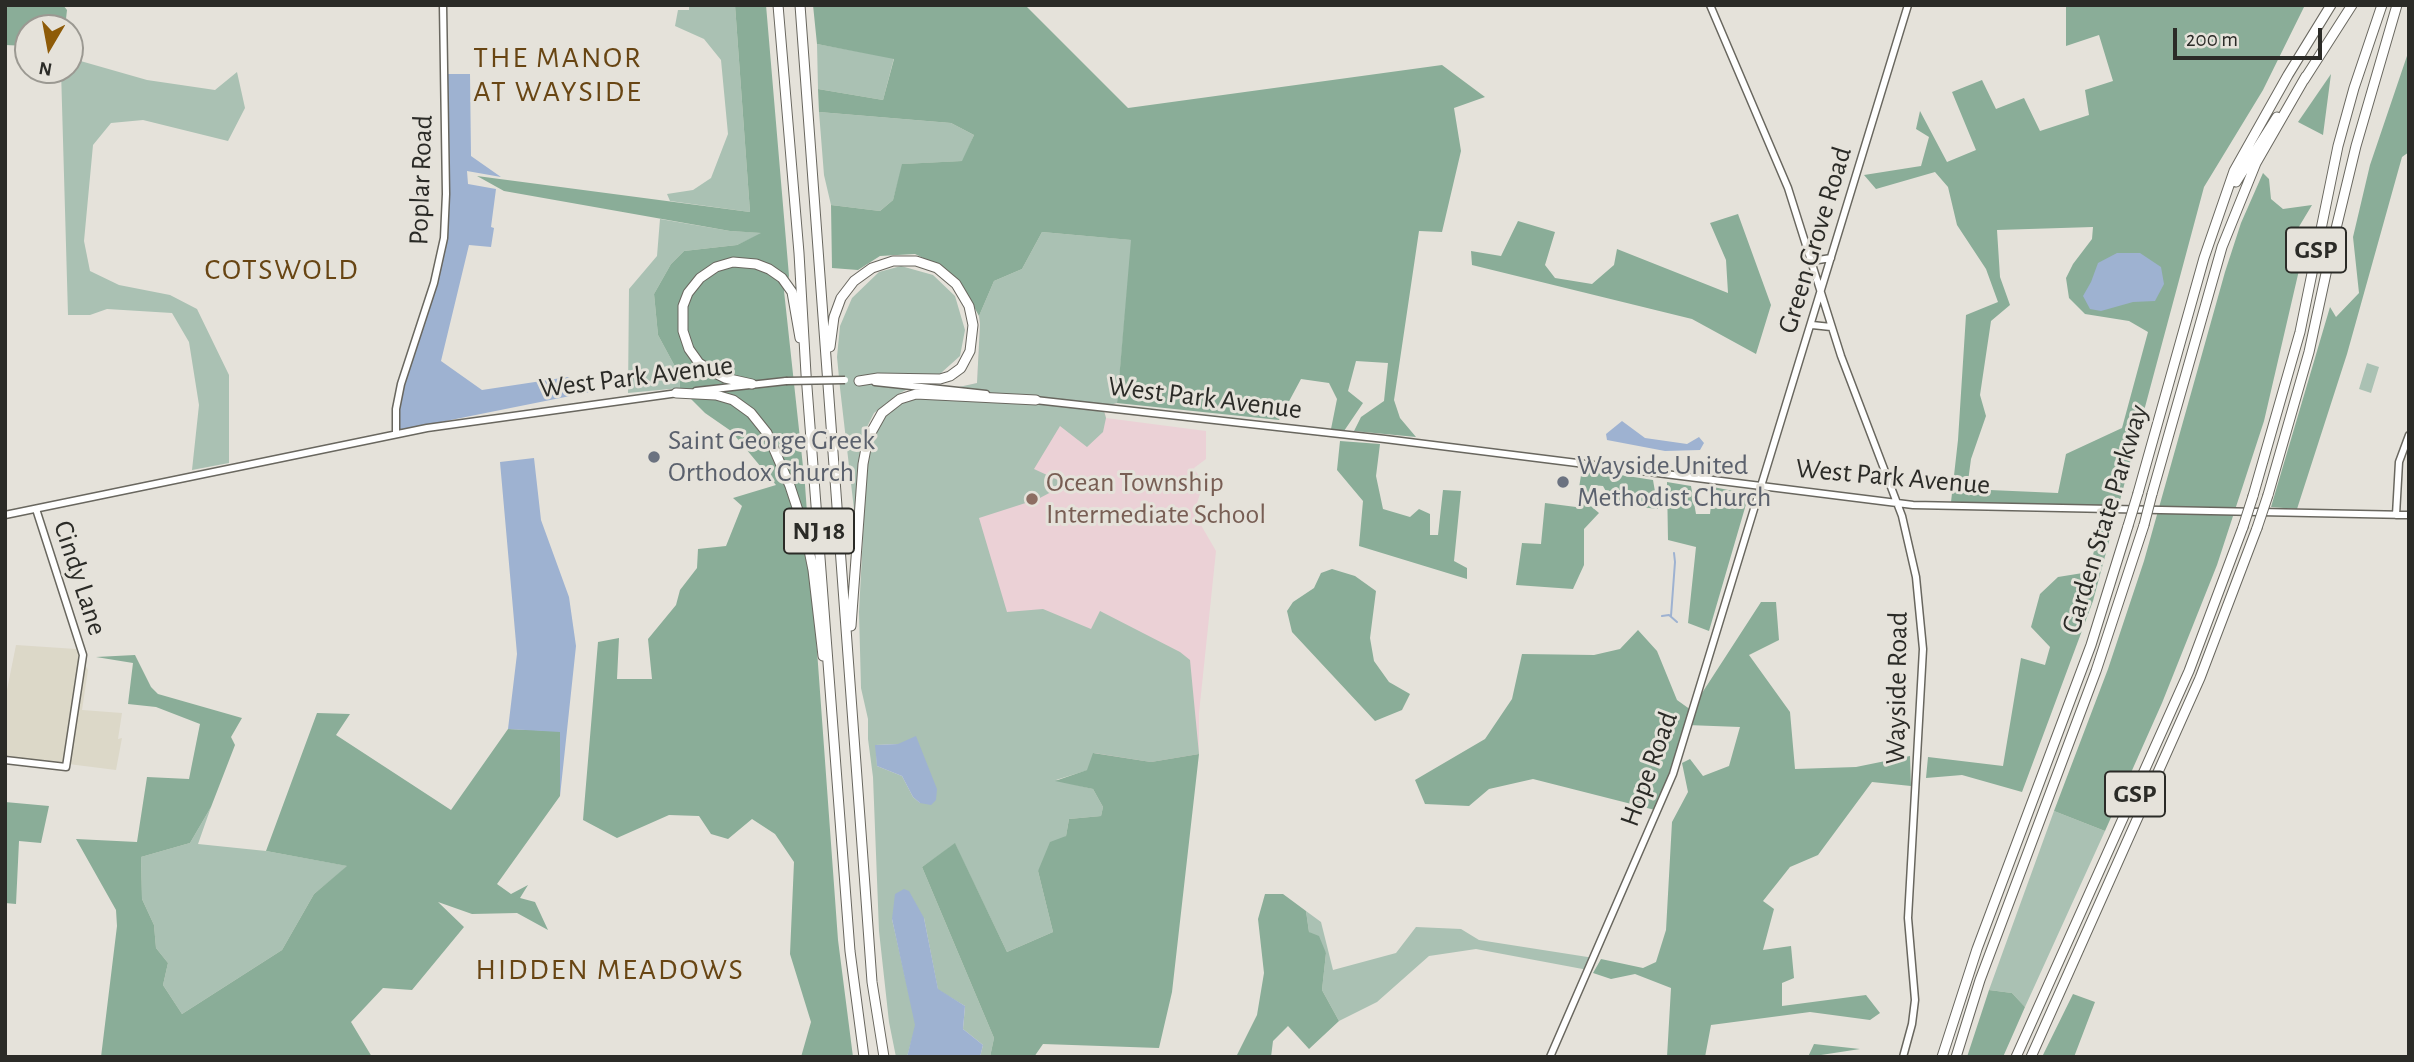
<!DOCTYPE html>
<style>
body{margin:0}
#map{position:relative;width:2414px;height:1062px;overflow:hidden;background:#e5e2da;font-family:"Alegreya Sans",sans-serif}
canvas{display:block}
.frame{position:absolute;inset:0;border:7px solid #2b2b27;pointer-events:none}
.north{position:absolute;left:14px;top:14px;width:70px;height:70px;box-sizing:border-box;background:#e5e2da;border:2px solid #9b9992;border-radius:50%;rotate:190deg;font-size:19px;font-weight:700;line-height:28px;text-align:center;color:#2b2b27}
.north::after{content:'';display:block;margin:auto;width:24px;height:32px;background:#8e5b08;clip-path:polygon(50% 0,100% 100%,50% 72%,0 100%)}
.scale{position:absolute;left:2173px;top:28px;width:149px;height:32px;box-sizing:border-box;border:4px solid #2b2b27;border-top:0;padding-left:9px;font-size:21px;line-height:24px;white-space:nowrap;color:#2b2b27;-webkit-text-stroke:5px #e5e2da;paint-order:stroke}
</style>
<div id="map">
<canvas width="2414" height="1062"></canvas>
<div class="frame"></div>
<div class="north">N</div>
<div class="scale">200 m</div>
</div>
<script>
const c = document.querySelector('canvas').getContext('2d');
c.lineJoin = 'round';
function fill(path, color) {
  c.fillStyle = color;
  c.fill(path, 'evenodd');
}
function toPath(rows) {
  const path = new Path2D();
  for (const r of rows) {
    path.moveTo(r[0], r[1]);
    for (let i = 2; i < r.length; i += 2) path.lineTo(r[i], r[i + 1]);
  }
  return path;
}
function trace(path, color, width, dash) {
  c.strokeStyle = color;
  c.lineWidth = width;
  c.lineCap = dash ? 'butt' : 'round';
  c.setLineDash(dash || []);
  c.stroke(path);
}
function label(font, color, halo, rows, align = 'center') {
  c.font = font + ' "Alegreya Sans",sans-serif';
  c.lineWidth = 6;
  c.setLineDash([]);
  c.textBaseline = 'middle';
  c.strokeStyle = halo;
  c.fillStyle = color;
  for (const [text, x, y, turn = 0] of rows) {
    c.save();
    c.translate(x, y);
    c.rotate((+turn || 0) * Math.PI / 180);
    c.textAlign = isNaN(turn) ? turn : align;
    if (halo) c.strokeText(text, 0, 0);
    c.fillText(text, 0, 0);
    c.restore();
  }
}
fill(toPath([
 [16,645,76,649,88,670,82,710,122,713,118,739,122,738,116,770,5,756,5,700]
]), '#dcd8c8');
fill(toPath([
 [979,316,1117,403,1104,407,1106,418,1206,431,1206,459,1194,468,1203,484,1194,513,1216,551,1199,713,1199,754,1151,762,1093,753,867,458,909,398,977,383,980,324]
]), '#ebd1d6');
fill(toPath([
 [689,5,735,5,750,212,670,201,667,194,693,190,711,178,728,134,721,60,704,39,675,26,678,10,689,10],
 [817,44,894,58,883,100,818,89],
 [70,58,147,80,215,90,237,72,245,108,228,141,143,120,111,123,93,145,84,241,90,271,119,285,170,295,197,309,229,375,229,463,192,470,199,405,189,342,172,313,107,309,90,315,68,315,61,70,70,70],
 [819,112,951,123,974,135,963,161,903,164,893,200,880,211,831,205,824,175],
 [660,219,730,231,763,233,737,245,684,251,671,264,654,294,658,335,679,374,680,388,628,393,629,289,657,256],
 [1042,232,1132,240,1117,403,1103,407,1106,418,1103,432,1087,447,1060,426,1034,469,1060,481,1053,491,1038,499,979,518,1007,612,1043,609,1091,629,1100,611,1180,652,1190,660,1199,754,1151,762,1094,753,1088,770,1056,780,1093,789,1103,807,1101,816,1069,819,1066,836,1038,871,1053,932,1007,952,955,844,922,867,994,1038,990,1057,980,1057,983,1045,963,1029,965,1006,938,990,924,918,892,919,916,1025,907,1057,896,1057,889,1022,879,931,873,777,868,739,868,719,861,688,859,612,867,458,884,415,909,398,977,383,980,324,979,316,994,281,1022,269],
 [898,744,920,803,913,797,902,776,877,766,876,745],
 [901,266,933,275,955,296,965,330,960,356,941,373,900,393,874,413,861,439,855,518,840,388,837,357,840,326,852,298,879,272],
 [2367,363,2379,367,2371,393,2359,389],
 [211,807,198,844,266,851,348,866,314,894,282,950,182,1014,163,985,168,963,156,948,154,925,142,899,141,857,190,843],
 [2054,811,2105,831,2025,1007,2012,993,1989,990],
 [1306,911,1321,922,1333,970,1396,953,1416,927,1461,929,1479,940,1594,958,1588,970,1476,949,1429,956,1377,1002,1339,1021,1322,990,1326,953,1309,932]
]), '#aac1b3');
fill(toPath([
 [9,5,63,5,67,10,65,28,28,28,28,46,5,45,5,10],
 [735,5,766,5,789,276,784,291,805,485,838,940,853,1057,801,1057,811,1022,790,954,794,862,775,834,752,819,728,839,711,834,699,816,669,815,617,838,583,820,598,642,619,638,617,679,652,679,648,639,676,605,680,590,697,568,698,549,726,546,742,506,733,498,776,485,731,431,705,413,680,388,679,374,658,335,654,294,671,264,684,251,737,245,761,233,730,231,504,191,477,176,750,212],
 [813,5,1025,5,1128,108,1442,65,1485,97,1454,108,1461,151,1442,232,1419,231,1394,400,1400,418,1416,437,1354,431,1361,417,1384,401,1388,363,1356,361,1348,391,1363,403,1344,431,1331,429,1337,399,1329,383,1301,379,1279,420,1117,403,1131,240,1042,232,1022,269,994,281,979,316,965,290,946,269,915,254,880,256,858,270,832,268,831,205,880,211,893,200,902,164,962,161,974,135,951,123,819,112,818,89,883,100,894,59,817,44],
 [2066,5,2305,5,2263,90,2204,187,2093,601,2022,792,1962,775,1926,778,1928,757,2003,766,2021,658,2045,665,2050,647,2031,627,2040,594,2058,577,2089,572,2104,508,1951,502,1958,440,1966,315,1998,302,1986,269,1957,225,1948,187,1935,172,1876,189,1864,175,1921,166,1929,137,1916,129,1920,111,1947,162,1976,150,1952,92,1982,80,1996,109,2024,98,2040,131,2089,115,2085,90,2113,81,2099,35,2066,46],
 [2093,227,2092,239,2073,264,2066,278,2069,298,2085,314,2129,321,2148,332,2122,428,2066,454,2058,493,1967,489,1971,459,1986,416,1980,395,1991,321,2010,305,2000,277,1997,230],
 [2409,50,2409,152,2402,157,2347,354,2297,509,2271,507,2330,307,2336,317,2359,293,2353,237,2370,165],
 [2331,74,2323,135,2298,122],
 [2263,173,2269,179,2271,199,2283,209,2312,205,2297,230,2306,240,2264,421,2217,565,2162,703,2105,831,2054,811,2108,669,2144,561,2225,272,2241,223],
 [1738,214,1771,305,1756,354,1692,319,1472,265,1471,251,1501,256,1518,221,1555,232,1545,265,1555,278,1592,284,1614,265,1617,249,1728,293,1726,260,1710,223],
 [1340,441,1380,444,1376,476,1383,509,1410,517,1419,509,1430,514,1430,535,1438,535,1443,490,1461,491,1454,561,1467,568,1467,579,1359,546,1363,501,1337,470],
 [1582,469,1653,480,1658,509,1613,504,1603,486,1591,485,1586,502,1599,513,1584,529,1584,565,1573,589,1516,585,1522,543,1541,544,1545,503,1576,507],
 [1667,482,1691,486,1696,514,1710,514,1713,487,1749,494,1709,631,1688,623,1696,547,1668,540],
 [1332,569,1355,576,1376,591,1370,638,1374,661,1389,682,1410,694,1402,710,1375,721,1292,632,1287,611,1293,602,1314,588,1321,573],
 [1761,602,1776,602,1779,640,1749,655,1790,712,1795,769,1856,767,1910,756,1911,786,1872,782,1818,855,1790,867,1763,901,1774,909,1763,950,1791,946,1794,978,1782,983,1782,1006,1866,995,1880,1013,1870,1020,1810,1012,1711,1025,1705,1057,1667,1057,1671,988,1635,974,1611,979,1593,973,1601,959,1643,968,1656,962,1666,930,1672,822,1688,792,1682,763,1690,759,1703,776,1729,766,1740,727,1687,725,1655,810,1533,779,1489,789,1469,806,1425,804,1415,780,1485,739,1512,699,1522,654,1594,655,1620,649,1638,630,1657,651,1677,700,1691,710],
 [135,655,151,687,158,694,242,718,231,737,235,745,211,807,190,843,141,857,142,899,154,925,156,948,168,963,163,985,182,1014,282,950,314,894,347,866,266,851,317,713,350,714,336,735,451,810,508,729,560,731,560,796,497,884,511,894,528,885,520,898,535,902,548,930,517,913,472,914,438,902,464,927,412,990,383,988,351,1022,372,1057,101,1057,117,926,116,910,76,839,137,842,147,777,189,779,200,724,156,707,128,704,133,663,96,657],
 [1093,753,1151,762,1199,754,1172,992,1159,1048,1043,1044,1034,1057,990,1057,994,1038,922,867,955,843,1007,952,1053,932,1038,871,1050,842,1066,836,1069,819,1101,816,1103,807,1093,789,1055,781,1087,770],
 [5,802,49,806,41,843,19,841,16,904,5,903],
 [1265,894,1283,894,1306,911,1309,932,1319,936,1326,953,1322,990,1339,1021,1309,1049,1288,1026,1273,1041,1271,1057,1236,1057,1257,1015,1264,973,1258,919],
 [1989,990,2012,993,2025,1007,2003,1057,1967,1057],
 [2073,994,2095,1002,2074,1057,2042,1057],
 [1814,1044,1860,1049,1808,1057]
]), '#8aad98');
fill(toPath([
 [445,74,470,74,471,156,501,177,467,171,468,184,496,189,491,227,494,228,491,247,469,245,441,361,482,390,568,377,595,391,396,431,398,390,441,245],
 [2117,253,2140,253,2161,267,2164,284,2155,301,2133,302,2101,311,2090,309,2083,296,2091,282,2098,263],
 [1622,421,1645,438,1687,444,1699,437,1704,443,1700,450,1665,451,1607,440,1606,434],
 [534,458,541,520,569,597,576,646,560,796,560,732,508,729,517,654,500,462],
 [916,736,937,789,936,800,931,805,920,803,913,797,902,776,877,766,875,745,898,744],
 [904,889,909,891,924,918,938,989,965,1006,963,1029,983,1045,980,1057,907,1057,915,1025,892,919,895,894]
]), '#9eb2d1');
trace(toPath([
 [1662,616,1669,615,1677,622],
 [1671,616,1675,562,1674,553]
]), '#9eb2d1', 2);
const tertiary = toPath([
 [1710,5,1788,188,1841,356,1902,516,1916,577,1923,649,1908,918,1915,1000,1912,1024,1903,1057],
 [1812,261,1831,258],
 [1812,325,1831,327],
 [875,382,986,394],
 [696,391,786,381],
 [1035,400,1385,439,1913,505,2409,515],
 [396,434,396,409,401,384,434,283,444,238,446,194,443,5],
 [5,515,427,428,678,393],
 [2396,515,2399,462,2409,435],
 [5,760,66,767,83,655,36,509],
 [1550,1057,1673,774,1908,5]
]);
const motorway = toPath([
 [778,5,799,253,806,374,850,951,864,1057],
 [800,5,865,886,872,982,884,1057],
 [2304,80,2352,5],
 [2236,182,2277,117],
 [830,347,834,317,841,298,854,281,872,268,893,261,916,261,937,268,956,284,969,306,973,325,970,351,961,368,950,376,940,379,878,378,859,381],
 [752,384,725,378,713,372,699,363,689,349,683,331,683,306,688,293,700,278,716,267,733,262,756,264,769,269,782,278,792,292,800,338],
 [676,393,716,395,733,400,751,413,767,433,790,486,806,535,813,570,823,656],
 [2138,493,2204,258,2234,171,2288,75,2331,5],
 [2152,494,2222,247,2256,163,2306,76],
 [2268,495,2309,352,2333,241,2356,146,2397,5],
 [2253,496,2300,332,2338,146,2354,88,2382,5],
 [851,626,863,464,868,438,882,413,900,399,916,394,1036,400],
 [1942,1057,1977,949,2091,645,2128,526],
 [1956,1057,1980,980,2096,671,2144,525],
 [2016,1057,2189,671,2243,527],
 [2031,1057,2200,678,2257,528]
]);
trace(tertiary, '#69675f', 9);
trace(motorway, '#69675f', 11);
trace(tertiary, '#fff', 6);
trace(motorway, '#fff', 9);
const tertiaryBridge = toPath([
 [786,381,845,380]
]);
const motorwayBridge = toPath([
 [2144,525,2152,494],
 [2128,526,2138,493],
 [2243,527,2253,496],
 [2257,528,2268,495]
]);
trace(tertiaryBridge, '#69675f', 9, []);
trace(motorwayBridge, '#69675f', 11, []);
trace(tertiaryBridge, '#fff', 6);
trace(motorwayBridge, '#fff', 9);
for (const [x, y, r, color] of [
 [654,457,7,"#6b7280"],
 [1563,482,7,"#6b7280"],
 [1032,499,7,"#8d6e63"]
]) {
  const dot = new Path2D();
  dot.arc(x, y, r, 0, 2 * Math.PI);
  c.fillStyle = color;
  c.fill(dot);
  trace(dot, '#e5e2da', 2.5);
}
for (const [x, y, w] of [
 [2316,250,60],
 [819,531,70],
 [2135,794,60]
]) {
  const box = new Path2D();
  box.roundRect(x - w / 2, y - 22.5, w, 45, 5);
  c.fillStyle = '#e5e2da';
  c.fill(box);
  trace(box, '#2b2b27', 2);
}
label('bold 26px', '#2b2b27', null, [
 ["GSP",2316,250],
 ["NJ 18",819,531],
 ["GSP",2135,794]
]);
label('28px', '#2b2b27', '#e5e2da', [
 ["Poplar Road",421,180,-88],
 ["Green Grove Road",1815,240,-73],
 ["West Park Avenue",636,377,-7],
 ["West Park Avenue",1205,398,7],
 ["West Park Avenue",1893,477,5],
 ["Garden State Parkway",2105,519,-73],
 ["Cindy Lane",80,578,72],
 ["Wayside Road",1897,688,-89],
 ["Hope Road",1649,769,-70]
]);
label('28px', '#5b616d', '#e5e2da', [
 ["Saint George Greek",668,441],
 ["Orthodox Church",668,473],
 ["Wayside United",1577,466],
 ["Methodist Church",1577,498]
], 'left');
label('28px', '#785e54', '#e5e2da', [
 ["Ocean Township",1046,483],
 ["Intermediate School",1046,515]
], 'left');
c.letterSpacing = '2px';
label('30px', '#684513', '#e5e2da', [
 ["THE MANOR",558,58],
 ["AT WAYSIDE",558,92],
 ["COTSWOLD",282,270],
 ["HIDDEN MEADOWS",610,970]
]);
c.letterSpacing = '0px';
</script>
